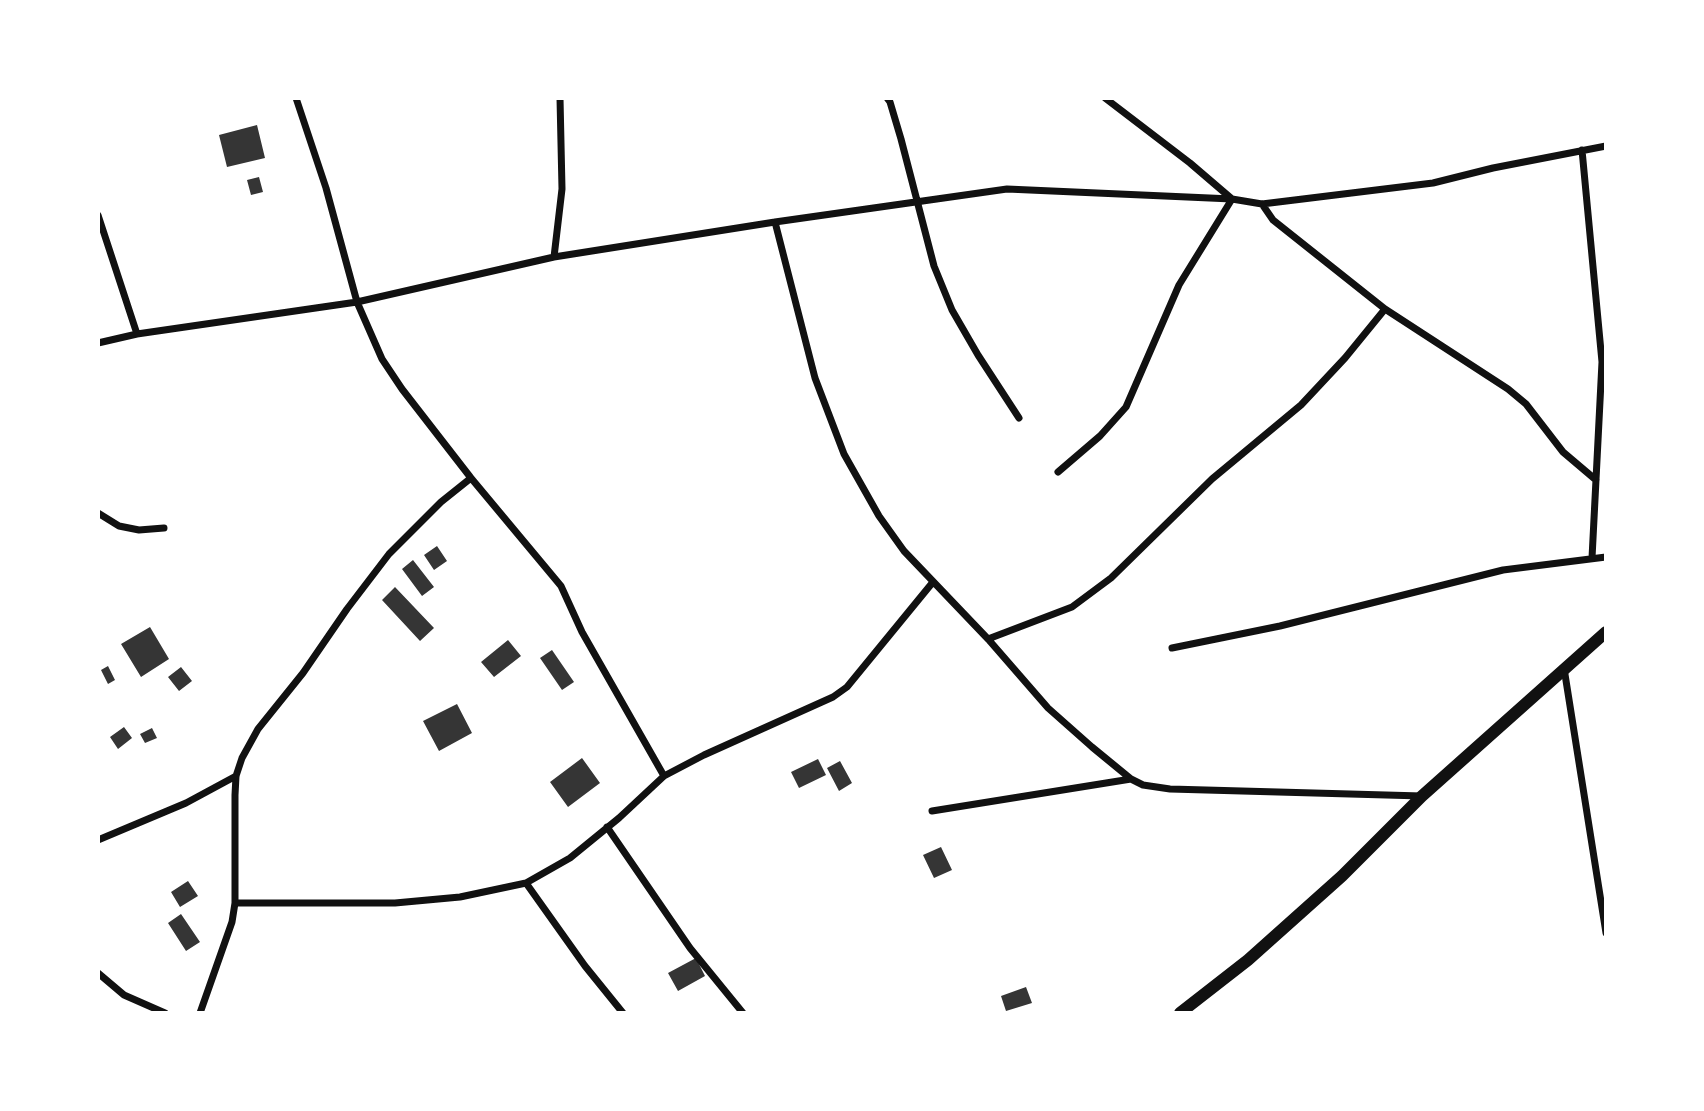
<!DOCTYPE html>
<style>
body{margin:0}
#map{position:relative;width:1704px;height:1111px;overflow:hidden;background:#fff;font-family:"Noto Serif",serif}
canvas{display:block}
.frame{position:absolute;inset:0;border:100px solid #fff;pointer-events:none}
</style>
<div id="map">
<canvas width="1704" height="1111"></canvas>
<div class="frame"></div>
</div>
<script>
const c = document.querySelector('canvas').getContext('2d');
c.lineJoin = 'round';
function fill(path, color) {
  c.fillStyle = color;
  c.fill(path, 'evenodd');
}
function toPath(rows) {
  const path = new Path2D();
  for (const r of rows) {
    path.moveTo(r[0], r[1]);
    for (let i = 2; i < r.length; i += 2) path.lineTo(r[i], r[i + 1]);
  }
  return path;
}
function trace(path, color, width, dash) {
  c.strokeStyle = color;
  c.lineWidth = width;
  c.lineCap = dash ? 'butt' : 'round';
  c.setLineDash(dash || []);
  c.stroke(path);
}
fill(toPath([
 [257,125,265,158,227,167,219,135],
 [259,177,263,192,251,195,247,180],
 [437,546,447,561,434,570,424,555],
 [413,560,434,587,422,596,402,569],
 [395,587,434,628,420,641,382,600],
 [150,627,169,659,141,677,121,644],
 [508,640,521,656,494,677,481,662],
 [552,650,574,682,562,690,540,658],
 [108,666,115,680,108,684,101,670],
 [181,667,192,681,179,691,168,677],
 [457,704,472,733,439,751,423,721],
 [124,727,132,738,118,749,110,737],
 [152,728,157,738,145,743,140,734],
 [582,758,600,783,568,807,550,782],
 [818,759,826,775,799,788,791,772],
 [840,761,852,783,839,791,827,768],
 [941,847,952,870,934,878,923,855],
 [188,881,198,896,180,907,171,892],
 [181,914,200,942,186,951,168,923],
 [696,958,705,976,678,991,668,973],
 [1026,987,1032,1003,1006,1011,1001,996]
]), '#353535');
trace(toPath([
 [296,98,326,188,357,302,382,359,402,389,471,478,561,586,582,632,664,776],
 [887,98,890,102,901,139,934,266,952,310,978,355,1019,418],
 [1582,150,1602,362,1592,558],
 [1262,204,1273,220,1385,309,1508,389,1526,404,1563,452,1596,480],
 [98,215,137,334],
 [775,222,815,378,844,454,879,516,904,551,988,639,1048,708,1092,747,1131,779,1143,785,1170,789,1422,796],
 [554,257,562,189,560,98],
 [98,343,137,334,357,302,554,257,775,222,1007,189,1232,199,1262,204,1433,183,1493,168,1606,146],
 [1058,472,1100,436,1126,407,1179,285,1232,199,1190,163,1105,98],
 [98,513,119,526,139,530,164,528],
 [988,639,1072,607,1111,578,1212,479,1301,405,1345,358,1385,309],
 [1172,648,1280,626,1503,570,1606,557],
 [1564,668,1606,933],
 [932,811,1131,779],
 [607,827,690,948,743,1013],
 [98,840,186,803,236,776],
 [526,883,585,966,623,1013],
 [235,903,395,903,460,897,526,883,570,858,619,818,664,776,704,755,833,697,847,687,933,582],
 [98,973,124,995,165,1013],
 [200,1013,232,922,235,903,235,795,236,776,242,758,258,729,303,673,347,609,389,554,441,502,471,478]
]), '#111', 7);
trace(toPath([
 [1180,1013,1248,960,1342,876,1422,796,1606,632]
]), '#111', 12);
</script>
